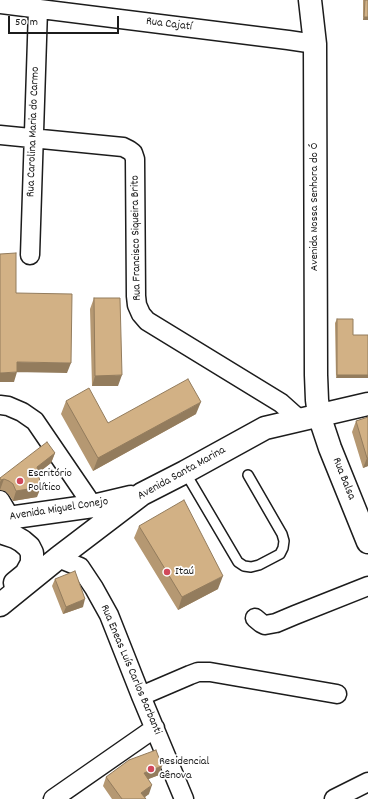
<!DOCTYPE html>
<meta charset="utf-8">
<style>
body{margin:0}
#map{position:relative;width:368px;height:799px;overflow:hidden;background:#fff;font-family:Dekko,sans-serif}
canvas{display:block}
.scale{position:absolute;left:8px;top:16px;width:111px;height:18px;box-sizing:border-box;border:2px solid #1c1c1c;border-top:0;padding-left:5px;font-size:12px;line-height:14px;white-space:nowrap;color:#1c1c1c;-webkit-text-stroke:3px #fff;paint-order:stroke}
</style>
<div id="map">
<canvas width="368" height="799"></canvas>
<div class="scale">50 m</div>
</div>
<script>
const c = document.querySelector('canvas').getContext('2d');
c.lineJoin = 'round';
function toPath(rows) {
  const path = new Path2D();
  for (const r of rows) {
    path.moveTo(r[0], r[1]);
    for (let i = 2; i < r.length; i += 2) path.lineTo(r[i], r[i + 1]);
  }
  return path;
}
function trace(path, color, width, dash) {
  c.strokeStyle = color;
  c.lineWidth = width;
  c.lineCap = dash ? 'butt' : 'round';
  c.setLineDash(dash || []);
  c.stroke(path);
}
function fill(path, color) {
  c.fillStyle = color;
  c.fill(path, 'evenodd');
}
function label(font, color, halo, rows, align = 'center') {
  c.font = font + ' Dekko,sans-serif';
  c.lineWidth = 3.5;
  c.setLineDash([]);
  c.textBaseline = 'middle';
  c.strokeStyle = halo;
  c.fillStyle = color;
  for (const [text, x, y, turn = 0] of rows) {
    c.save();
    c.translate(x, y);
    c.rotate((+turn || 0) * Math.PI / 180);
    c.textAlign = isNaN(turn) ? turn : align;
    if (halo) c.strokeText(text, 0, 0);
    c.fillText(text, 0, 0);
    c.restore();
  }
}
const lane = toPath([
 [185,472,238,562,244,566,251,567,259,565,280,554,283,548,284,541,282,534,248,475]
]);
const street = toPath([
 [0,4,288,40,315,44],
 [0,135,123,147,129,150,133,153,135,159,136,296,137,305,141,314,147,321,281,403,300,420],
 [30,255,38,9],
 [0,405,8,406,22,412,35,421,93,506],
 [0,500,10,517],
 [58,558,80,567,94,588,109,615,141,696,184,799],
 [255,618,261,623,265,625,276,623,295,615,368,586],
 [141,696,190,675,198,672,210,672,337,694],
 [53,799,155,728],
 [334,799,368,782]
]);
const secondary = toPath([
 [310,0,315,44,316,375,317,400,319,415,330,448,368,542],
 [0,519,93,506,131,497],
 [0,532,15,537,22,541,29,547,32,553,32,563,26,574,15,583],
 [0,605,58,558,142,494,185,472,265,428,368,404]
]);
trace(lane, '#1c1c1c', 12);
trace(street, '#1c1c1c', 21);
trace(secondary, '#1c1c1c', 25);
trace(lane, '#fff', 9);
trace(street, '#fff', 18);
trace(secondary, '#fff', 22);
fill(toPath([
 [363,0,368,0,368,20,363,20],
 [94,298,118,386,92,386,90,309],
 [337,319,353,335,336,378,335,323],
 [66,401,108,423,196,414,93,471,61,414],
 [368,417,368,466,363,468,352,432,356,421],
 [55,453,51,463,38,473,37,497,13,501,9,495,5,491,0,490,0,478],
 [139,526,218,589,178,610,134,538],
 [55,579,83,607,63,614,52,586],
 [159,775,148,779,149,794,145,797,146,799,112,799,103,786,106,777]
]), '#b59872');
fill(toPath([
 [364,17,368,17,368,20,363,20],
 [17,362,71,363,67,373,14,372],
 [17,372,14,382,0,382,0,373],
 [122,375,118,386,92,386,95,376],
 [337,375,368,375,368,378,336,378],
 [201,402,196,414,93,471,98,458],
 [55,453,51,463,33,477,37,467],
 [367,458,368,458,368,466,363,468],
 [4,479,0,490,0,482,1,480],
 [41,487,37,497,13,501,16,491],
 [223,576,218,589,178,610,182,597],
 [85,599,83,607,63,614,66,607],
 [162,766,159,775,141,782,144,773],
 [152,785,149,794,142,799,141,793]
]), '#937c5d');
const building = toPath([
 [365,0,368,0,368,17,364,17,365,0],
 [16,253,16,293,72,294,71,363,17,362,17,372,0,373,0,254,16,253],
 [94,298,120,298,122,375,95,376,94,298],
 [337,319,353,319,353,335,368,335,368,375,337,375,337,319],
 [188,379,201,402,98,458,66,401,89,388,108,423,188,379],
 [368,417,368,458,367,458,356,421,368,417],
 [47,442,55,453,37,467,41,487,16,491,13,484,9,481,4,479,1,480,0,478,47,442],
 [184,500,223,576,182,597,139,526,184,500],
 [75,571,85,599,66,607,55,579,75,571],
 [156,750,162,766,144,773,152,785,141,793,146,799,122,799,106,777,129,760,156,750]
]);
fill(building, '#d2b185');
trace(building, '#937c5d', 1);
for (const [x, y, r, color] of [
 [20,481,4,"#d1495b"],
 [167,572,4,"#d1495b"],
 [151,769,4,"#d1495b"]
]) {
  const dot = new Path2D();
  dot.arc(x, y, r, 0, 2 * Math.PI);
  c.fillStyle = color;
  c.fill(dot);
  trace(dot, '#fff', 1.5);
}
label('12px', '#1c1c1c', '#fff', [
 ["Rua Cajatí",169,25,7],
 ["Rua Carolina Maria do Carmo",34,132,-88],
 ["Avenida Nossa Senhora do Ó",315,207,-90],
 ["Rua Francisco Siqueira Brito",137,238,-91],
 ["Avenida Santa Marina",182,474,-29],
 ["Rua Balsa",343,479,68],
 ["Avenida Miguel Conejo",59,510,-9],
 ["Rua Eneas Luís Carlos Barbanti",130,670,67]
]);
label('12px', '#1c1c1c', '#fff', [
 ["Escritório",28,474],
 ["Político",28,488],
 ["Itaú",175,572],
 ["Residencial",159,762],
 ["Gênova",159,776]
], 'left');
</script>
